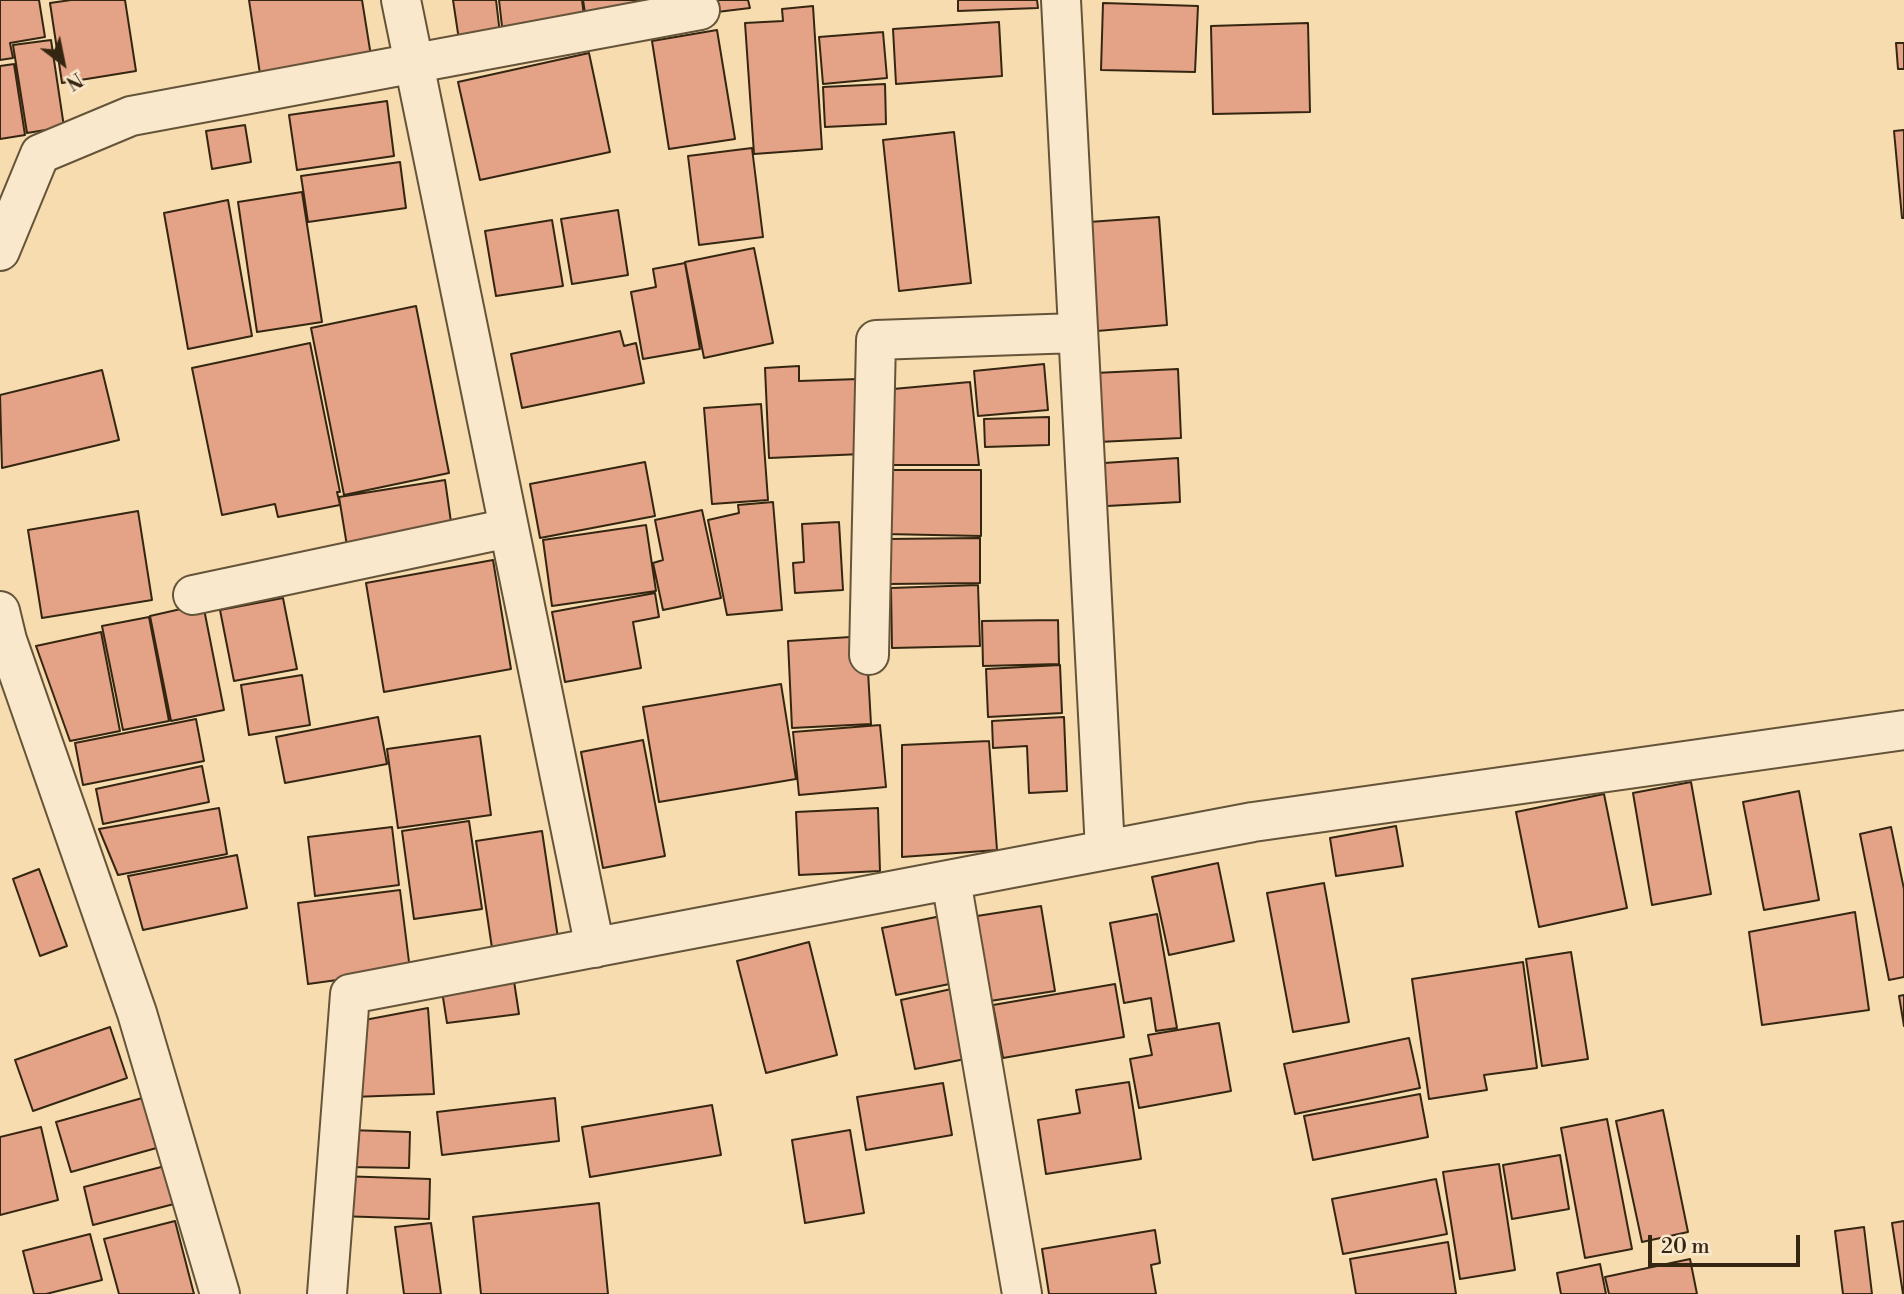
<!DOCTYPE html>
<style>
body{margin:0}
#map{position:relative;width:1904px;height:1294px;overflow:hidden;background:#f6dcaf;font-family:"Libre Bodoni",serif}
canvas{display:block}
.north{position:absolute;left:28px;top:28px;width:70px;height:70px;-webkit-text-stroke:5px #f9e8cb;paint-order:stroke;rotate:148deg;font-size:19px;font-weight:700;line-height:28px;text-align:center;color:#352612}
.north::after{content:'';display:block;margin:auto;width:24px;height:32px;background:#352612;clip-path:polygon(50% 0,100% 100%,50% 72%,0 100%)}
.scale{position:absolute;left:1648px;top:1235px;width:152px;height:32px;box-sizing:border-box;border:4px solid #352612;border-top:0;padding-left:9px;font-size:21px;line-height:24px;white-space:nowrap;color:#352612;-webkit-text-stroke:5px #f9e8cb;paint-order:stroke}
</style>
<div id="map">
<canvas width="1904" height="1294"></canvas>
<div class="north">N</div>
<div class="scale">20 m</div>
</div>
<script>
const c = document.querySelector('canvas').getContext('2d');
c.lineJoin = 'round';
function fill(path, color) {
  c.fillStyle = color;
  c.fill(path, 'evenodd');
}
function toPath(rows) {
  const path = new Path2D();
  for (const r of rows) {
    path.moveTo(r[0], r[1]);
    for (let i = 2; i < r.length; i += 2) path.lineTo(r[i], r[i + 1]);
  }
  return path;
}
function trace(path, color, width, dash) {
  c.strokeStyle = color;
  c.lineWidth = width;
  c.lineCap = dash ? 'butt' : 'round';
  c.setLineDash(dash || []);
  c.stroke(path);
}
const building = toPath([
 [0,0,39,0,45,37,10,43,13,58,0,60,0,0],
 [71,0,125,0,136,71,62,83,50,3,71,0],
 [249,0,362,0,371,56,260,74,249,0],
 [453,0,496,0,500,34,459,40,453,0],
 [499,0,582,0,585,23,503,35,499,0],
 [583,0,642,0,642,5,585,13,583,0],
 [715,0,748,0,750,8,717,12,715,0],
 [958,0,1037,0,1038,8,958,11,958,0],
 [1103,3,1198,6,1195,72,1101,70,1103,3],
 [813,6,822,149,754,154,745,23,783,21,782,9,813,6],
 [999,22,1002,76,896,84,893,29,999,22],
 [1308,23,1310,112,1213,114,1211,26,1308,23],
 [717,30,735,139,669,149,652,41,717,30],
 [883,32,887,78,823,84,819,37,883,32],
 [51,40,64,127,27,133,13,45,51,40],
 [1896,43,1904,43,1904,69,1898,69,1896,43],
 [589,53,610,152,480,180,458,82,589,53],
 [14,64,25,135,0,139,0,66,14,64],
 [885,84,886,124,825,127,823,87,885,84],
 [387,101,394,156,297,170,289,115,387,101],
 [245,125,251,162,212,169,206,131,245,125],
 [1904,130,1904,218,1902,218,1894,131,1904,130],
 [954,132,971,283,899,291,883,140,954,132],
 [752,148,763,237,699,245,688,156,752,148],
 [400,162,406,208,308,222,301,176,400,162],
 [302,192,322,322,257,332,238,202,302,192],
 [228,200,252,336,188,349,164,213,228,200],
 [618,210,628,275,572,284,561,219,618,210],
 [1159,217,1167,325,1097,331,1089,222,1159,217],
 [552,220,563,286,496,296,485,231,552,220],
 [754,248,773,343,704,358,685,262,754,248],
 [685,263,700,349,643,359,631,292,656,287,653,269,685,263],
 [416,306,449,473,344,495,311,328,416,306],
 [620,331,624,346,636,343,644,383,522,408,511,354,620,331],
 [310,343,340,492,337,492,340,505,278,517,275,504,222,515,192,368,310,343],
 [1044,364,1048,410,978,416,974,371,1044,364],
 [799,366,799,381,859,379,862,454,769,458,765,368,799,366],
 [1178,369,1181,438,1098,442,1095,373,1178,369],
 [102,370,119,440,2,468,0,395,102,370],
 [970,382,979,465,893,465,893,389,970,382],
 [761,404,768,500,712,504,704,408,761,404],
 [1049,417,1049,445,985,447,984,419,1049,417],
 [1178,458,1180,502,1107,506,1104,463,1178,458],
 [645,462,655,516,540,538,530,484,645,462],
 [886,470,981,470,981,536,885,534,886,470],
 [445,480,452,529,347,546,339,497,445,480],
 [773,502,782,610,727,615,708,520,739,513,738,505,773,502],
 [702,510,721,598,663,610,653,563,663,560,655,520,702,510],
 [138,511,152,600,42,618,28,530,138,511],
 [839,522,843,590,795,593,793,563,804,562,802,524,839,522],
 [646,525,656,591,552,606,543,540,646,525],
 [980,538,980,583,889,584,888,539,980,538],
 [493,560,511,669,384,692,366,583,493,560],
 [978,585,980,646,892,648,891,588,978,585],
 [655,593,659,617,633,622,641,668,565,682,552,612,655,593],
 [283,598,297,669,234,681,220,610,283,598],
 [203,604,224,710,171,721,150,616,203,604],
 [149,617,169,721,123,730,102,626,149,617],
 [1058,620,1059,664,983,666,982,621,1058,620],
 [101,632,120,731,70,741,36,646,101,632],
 [866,636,871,724,792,728,788,641,866,636],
 [1060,665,1062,713,988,717,986,669,1060,665],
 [302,675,310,725,249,735,241,685,302,675],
 [781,684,796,779,659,802,643,707,781,684],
 [378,717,387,764,285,783,276,737,378,717],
 [1064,717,1067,791,1029,793,1027,746,993,748,992,721,1064,717],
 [196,719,204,761,83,785,75,743,196,719],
 [880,725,886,787,799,795,793,732,880,725],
 [480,736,491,815,398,828,387,749,480,736],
 [643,740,665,856,603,868,581,752,643,740],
 [989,741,997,850,902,857,902,745,989,741],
 [202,766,209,802,103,824,96,789,202,766],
 [1691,782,1711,894,1652,905,1633,793,1691,782],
 [1799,791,1819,900,1764,910,1743,802,1799,791],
 [1604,794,1627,908,1539,927,1516,812,1604,794],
 [219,808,227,854,118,875,99,829,219,808],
 [878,808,880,871,799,875,796,812,878,808],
 [469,821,482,909,414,919,402,831,469,821],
 [1396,826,1403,866,1336,876,1330,838,1396,826],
 [392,827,399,885,315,896,308,837,392,827],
 [1891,827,1904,889,1904,977,1889,980,1860,834,1891,827],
 [542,831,558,938,492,948,476,841,542,831],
 [237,855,247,908,143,930,128,876,237,855],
 [1218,863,1234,941,1169,955,1152,877,1218,863],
 [39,869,67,946,40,956,13,879,39,869],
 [1324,883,1349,1022,1293,1032,1267,893,1324,883],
 [400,890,410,970,308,984,298,903,400,890],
 [1041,906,1055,991,990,1001,977,916,1041,906],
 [1855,912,1869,1010,1762,1025,1749,932,1855,912],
 [1157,914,1177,1028,1156,1031,1151,998,1124,1003,1110,923,1157,914],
 [946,915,959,982,896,995,882,928,946,915],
 [809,942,837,1055,766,1073,737,961,809,942],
 [1571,952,1588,1059,1542,1066,1526,959,1571,952],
 [1523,962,1537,1068,1484,1075,1487,1090,1429,1099,1412,979,1523,962],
 [514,981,519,1014,447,1023,442,991,514,981],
 [1115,984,1124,1037,1003,1058,993,1005,1115,984],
 [956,988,970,1058,915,1069,901,1000,956,988],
 [1904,995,1904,1026,1899,996,1904,995],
 [428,1008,434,1094,352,1097,354,1022,428,1008],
 [1219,1023,1231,1091,1139,1108,1130,1059,1152,1055,1148,1035,1219,1023],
 [110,1027,127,1078,33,1111,15,1060,110,1027],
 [1409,1038,1420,1088,1295,1114,1284,1064,1409,1038],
 [1129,1082,1141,1159,1046,1174,1038,1120,1080,1113,1076,1090,1129,1082],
 [943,1083,952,1135,866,1150,857,1097,943,1083],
 [1420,1094,1428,1137,1313,1160,1304,1116,1420,1094],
 [146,1097,160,1147,71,1172,56,1122,146,1097],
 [555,1098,559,1141,442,1155,437,1112,555,1098],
 [712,1105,721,1155,590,1177,582,1127,712,1105],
 [1663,1110,1688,1232,1642,1242,1616,1121,1663,1110],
 [1607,1119,1632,1249,1585,1258,1561,1128,1607,1119],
 [41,1127,58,1200,0,1215,0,1137,41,1127],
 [349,1130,410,1132,409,1168,348,1167,349,1130],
 [850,1130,864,1213,805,1223,792,1140,850,1130],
 [1560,1155,1569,1209,1512,1219,1503,1165,1560,1155],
 [1499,1164,1515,1270,1460,1279,1443,1172,1499,1164],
 [165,1166,174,1204,93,1225,84,1187,165,1166],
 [339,1176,430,1179,429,1219,338,1216,339,1176],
 [1436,1179,1447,1234,1343,1254,1332,1199,1436,1179],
 [599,1203,608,1294,481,1294,473,1217,599,1203],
 [175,1221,194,1294,119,1294,104,1239,175,1221],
 [1904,1221,1904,1294,1903,1294,1892,1223,1904,1221],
 [431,1223,441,1294,404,1294,395,1227,431,1223],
 [1864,1227,1872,1294,1843,1294,1835,1231,1864,1227],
 [1155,1230,1160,1263,1151,1265,1156,1294,1049,1294,1042,1249,1155,1230],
 [90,1234,102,1280,46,1294,34,1294,23,1251,90,1234],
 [1448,1242,1456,1294,1356,1294,1350,1259,1448,1242],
 [1690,1259,1697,1294,1609,1294,1605,1277,1690,1259],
 [1600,1264,1606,1294,1561,1294,1557,1273,1600,1264]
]);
fill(building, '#e4a387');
trace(building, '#352612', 2);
const minor = toPath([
 [401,0,595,948],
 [1061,0,1105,850],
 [0,251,40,154,131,116,700,10],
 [193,595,509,528],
 [0,611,7,640,137,1013,220,1294],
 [869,655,876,340,1076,333],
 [951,880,1022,1294],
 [327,1294,350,994,1253,822,1904,730]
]);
trace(minor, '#655439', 42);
trace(minor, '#f9e8cb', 38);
</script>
